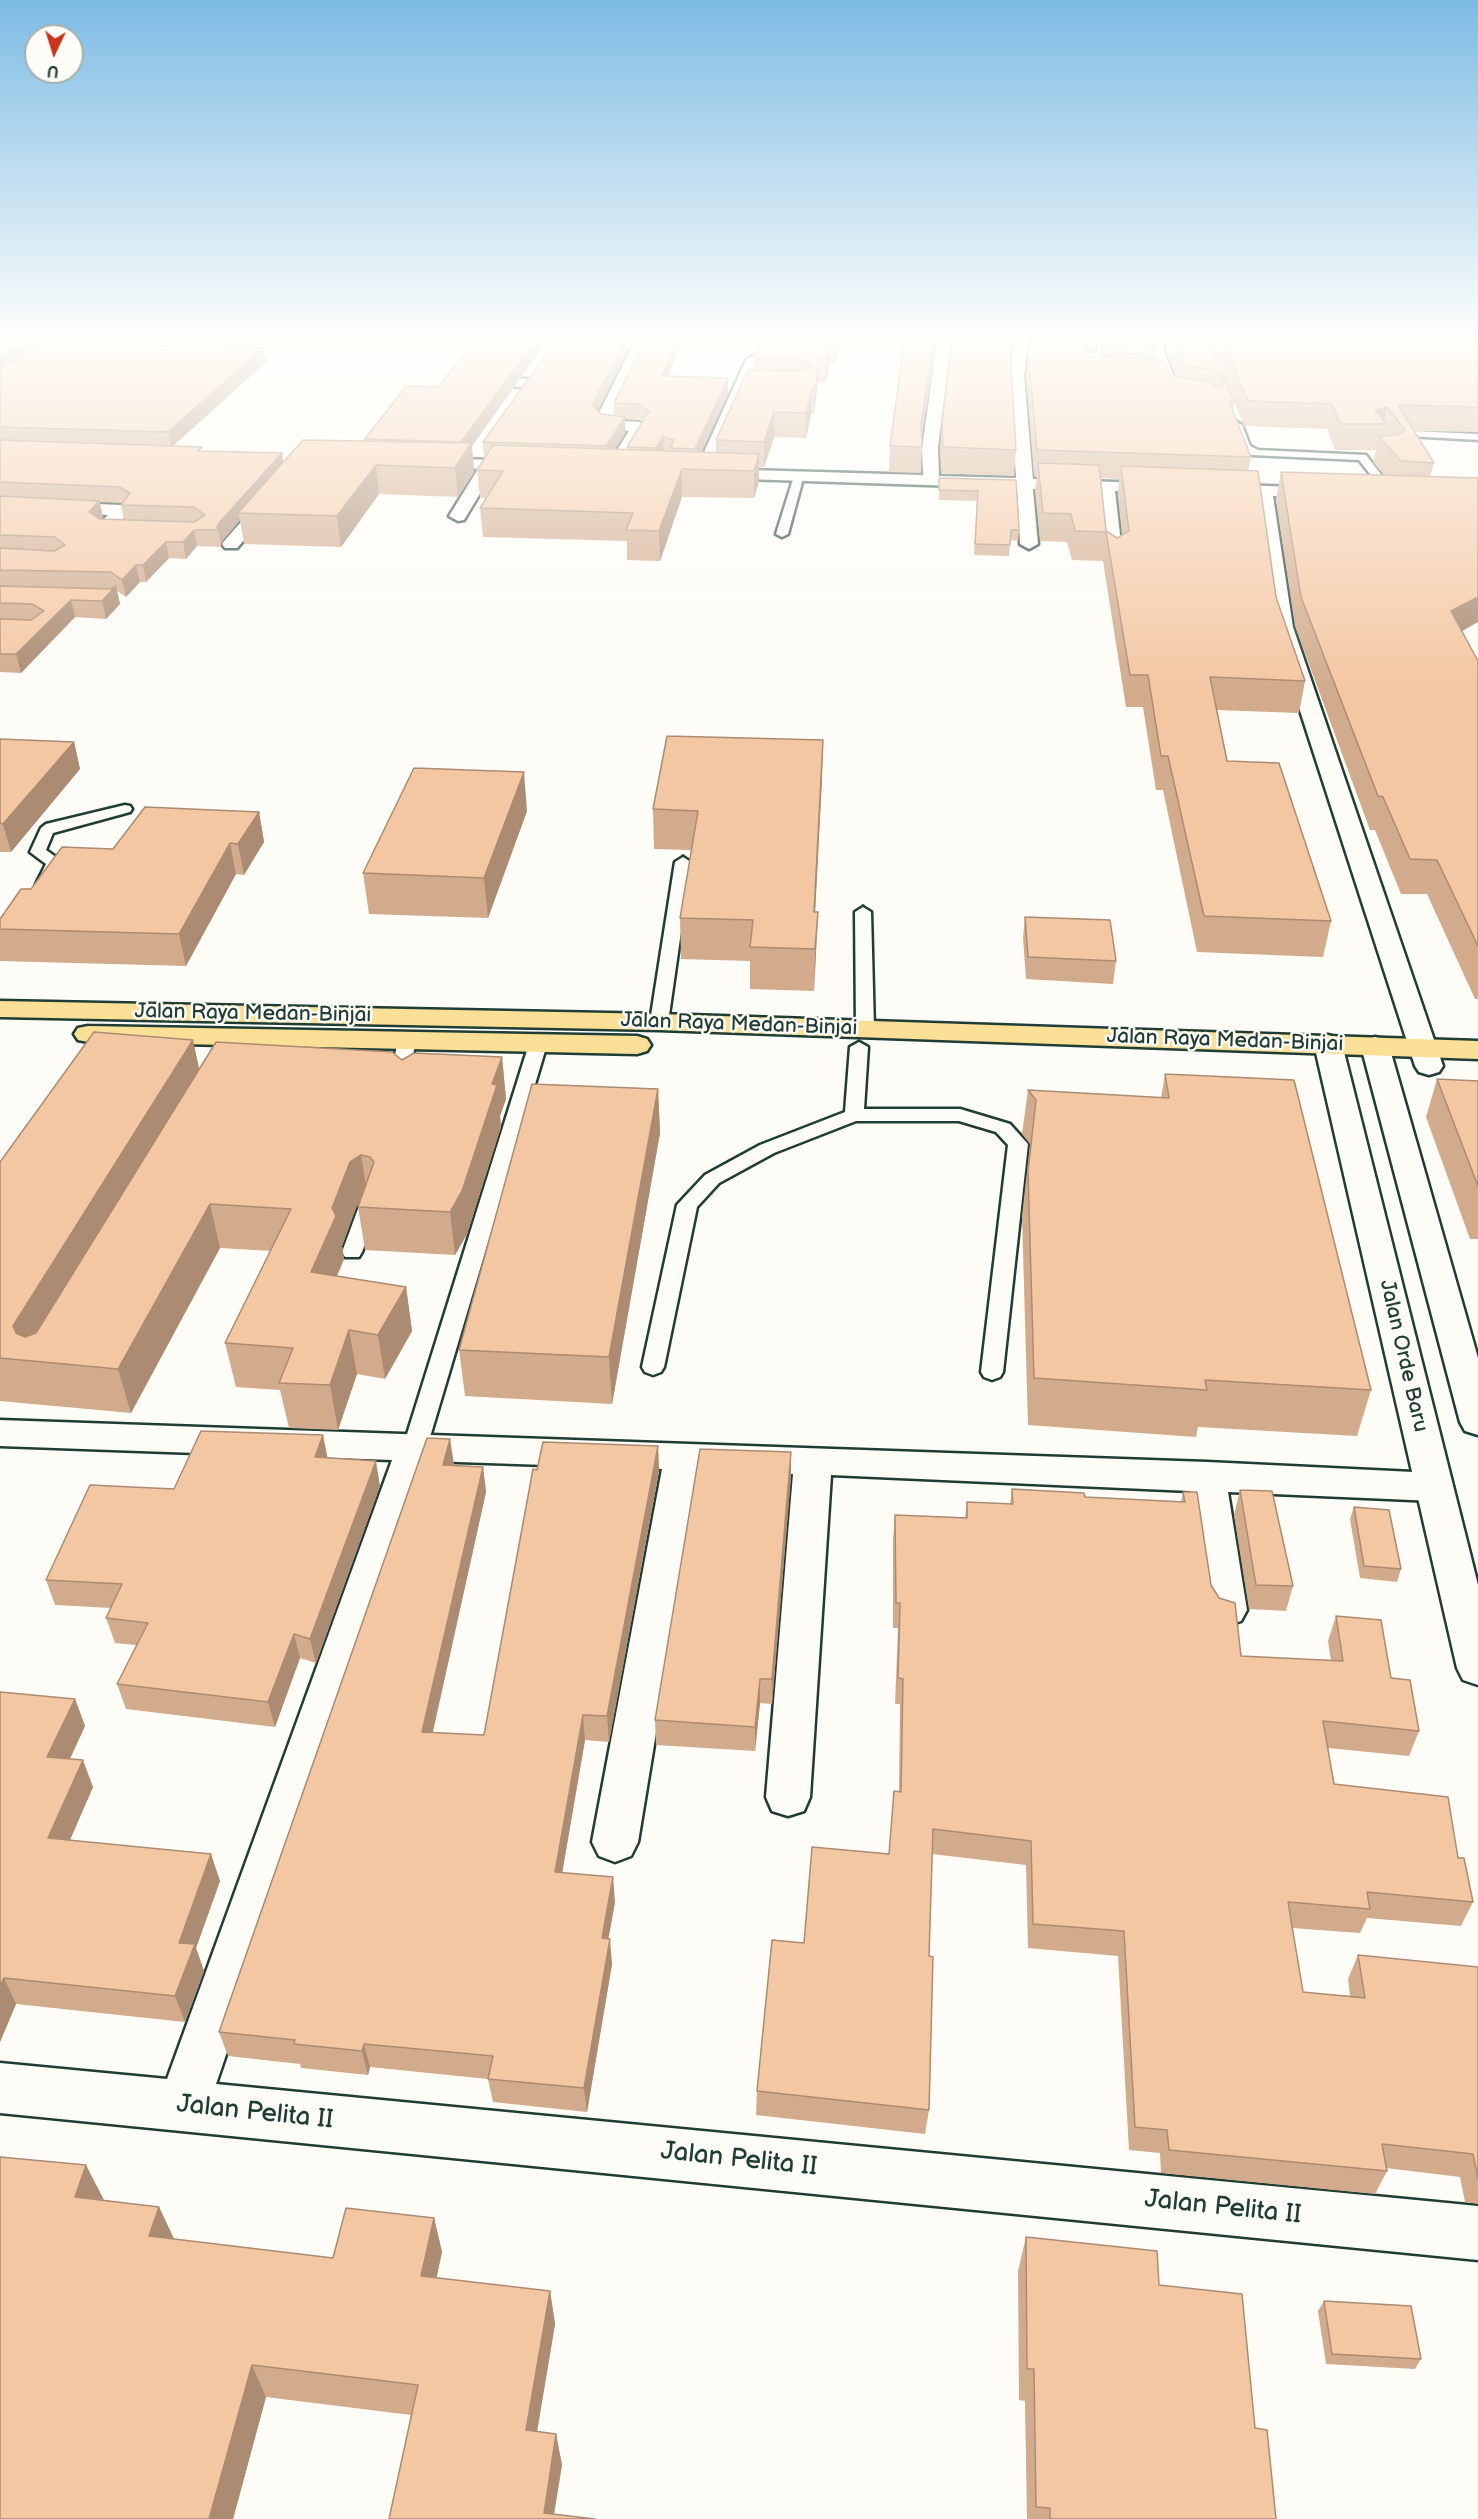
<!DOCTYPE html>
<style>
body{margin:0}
#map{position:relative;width:1478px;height:2519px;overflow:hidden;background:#fdfcf7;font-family:"Balsamiq Sans",sans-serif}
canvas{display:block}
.north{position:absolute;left:24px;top:24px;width:60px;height:60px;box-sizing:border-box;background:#fdfcf7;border:2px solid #a4b0a9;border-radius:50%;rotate:184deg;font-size:16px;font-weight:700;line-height:24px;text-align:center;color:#1f3d34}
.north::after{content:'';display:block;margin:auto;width:21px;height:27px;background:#c8321e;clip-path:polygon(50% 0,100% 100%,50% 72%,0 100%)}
</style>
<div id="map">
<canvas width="1478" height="2519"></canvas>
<div class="north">U</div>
</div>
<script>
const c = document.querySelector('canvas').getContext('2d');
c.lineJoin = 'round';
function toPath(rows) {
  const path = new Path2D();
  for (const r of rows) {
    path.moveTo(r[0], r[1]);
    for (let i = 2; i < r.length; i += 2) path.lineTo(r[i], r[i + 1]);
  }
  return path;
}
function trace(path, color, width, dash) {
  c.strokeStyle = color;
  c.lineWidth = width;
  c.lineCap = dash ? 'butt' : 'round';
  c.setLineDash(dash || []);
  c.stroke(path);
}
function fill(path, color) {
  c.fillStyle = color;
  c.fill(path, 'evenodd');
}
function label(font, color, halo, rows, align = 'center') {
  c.font = font + ' "Balsamiq Sans",sans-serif';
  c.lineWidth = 5;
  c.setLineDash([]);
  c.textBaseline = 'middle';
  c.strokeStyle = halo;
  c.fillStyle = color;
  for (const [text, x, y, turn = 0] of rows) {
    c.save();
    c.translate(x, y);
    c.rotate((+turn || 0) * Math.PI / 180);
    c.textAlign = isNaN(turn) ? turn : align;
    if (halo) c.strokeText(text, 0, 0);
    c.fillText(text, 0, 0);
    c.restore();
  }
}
const lane = toPath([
 [1237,422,1242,425,1250,446,1258,450,1366,455,1397,495,1388,497,1359,460,1252,455,1241,448,1232,425,1237,422],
 [1411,431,1478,434,1478,440,1408,436,1408,432,1411,431],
 [795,473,804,475,788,534,782,537,776,534,795,473],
 [125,805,130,806,132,809,130,812,53,833,46,850,63,862,50,887,38,887,36,884,46,864,30,852,41,828,46,824,125,805],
 [683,857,691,862,668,1022,659,1027,650,1022,675,862,683,857],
 [863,907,871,912,874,1029,865,1034,856,1029,855,912,863,907],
 [407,1036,416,1041,410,1068,411,1076,418,1084,409,1090,395,1082,392,1068,398,1041,407,1036],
 [538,1039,547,1044,427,1447,423,1453,415,1455,407,1453,403,1447,529,1044,538,1039],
 [859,1042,868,1047,864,1109,960,1109,1010,1124,1028,1144,1003,1372,1000,1377,992,1380,984,1377,981,1372,1008,1145,996,1132,959,1121,856,1121,774,1153,719,1183,697,1207,664,1367,661,1372,653,1375,645,1372,642,1367,677,1205,705,1175,760,1145,845,1112,850,1047,859,1042],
 [369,1200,376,1202,379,1206,362,1252,359,1257,345,1257,342,1252,359,1206,362,1202,369,1200]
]);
const street = toPath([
 [638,335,652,335,611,420,639,422,647,427,619,472,613,474,605,469,629,431,602,427,595,421,638,335],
 [938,335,952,335,938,448,939,476,1016,478,1010,376,1015,335,1029,335,1024,376,1033,479,1170,484,1172,488,1164,493,1115,491,1123,560,1120,564,1114,565,1105,560,1098,491,1033,489,1038,544,1029,549,1020,544,1017,488,715,478,697,475,695,472,746,360,753,356,760,360,713,469,923,475,922,448,938,335],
 [1096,335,1110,335,1112,353,1096,361,1096,371,1116,374,1116,380,1089,378,1082,374,1084,356,1098,351,1096,335],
 [1154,335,1168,335,1169,340,1163,348,1179,392,1186,397,1184,400,1174,400,1166,395,1149,348,1155,340,1154,335],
 [506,379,527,379,534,383,527,387,501,386,499,383,506,379],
 [427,458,526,461,534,466,526,471,494,470,464,520,458,521,449,516,478,469,421,466,419,463,427,458],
 [1216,484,1320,488,1328,493,1320,498,1273,496,1293,627,1443,1066,1439,1072,1429,1075,1419,1072,1415,1066,1273,627,1256,506,1256,496,1210,493,1208,489,1216,484],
 [271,494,277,495,279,499,277,503,237,548,225,548,222,544,225,540,265,495,271,494],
 [0,500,122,505,131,510,119,523,135,524,144,529,135,534,104,533,95,528,108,515,0,510,0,500],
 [0,1420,1207,1462,1434,1473,1447,1477,1453,1487,1447,1497,1434,1501,1228,1492,1247,1610,1241,1621,1227,1626,1213,1621,1207,1610,1190,1491,831,1475,810,1797,804,1811,788,1816,772,1811,766,1797,793,1474,699,1471,638,1842,631,1856,615,1862,599,1856,592,1842,662,1469,429,1461,216,2084,1478,2206,1478,2260,0,2113,0,2063,167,2079,392,1460,0,1446,0,1420]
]);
const secondary = toPath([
 [1328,1035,1338,1038,1342,1044,1478,1585,1478,1685,1463,1680,1457,1668,1314,1044,1318,1038,1328,1035],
 [1375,1037,1385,1040,1389,1046,1478,1358,1478,1435,1465,1431,1460,1422,1361,1046,1365,1040,1375,1037]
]);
const highway = toPath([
 [0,1001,659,1014,1478,1041,1478,1059,659,1030,0,1017,0,1001],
 [88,1026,637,1036,647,1039,651,1045,647,1051,637,1054,88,1042,78,1040,74,1034,78,1028,88,1026]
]);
trace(lane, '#1f3d34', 5);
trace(street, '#1f3d34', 5);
trace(secondary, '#1f3d34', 5);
trace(highway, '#1f3d34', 5);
fill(lane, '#fdfcf7');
fill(street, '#fdfcf7');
fill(secondary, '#fdfcf7');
fill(highway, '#fadf96');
fill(toPath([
 [0,335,20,335,17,337,37,337,39,347,43,345,41,337,144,345,266,362,172,446,202,451,282,453,283,463,365,441,365,439,438,387,479,335,551,335,472,446,474,472,458,497,379,494,341,547,244,544,240,520,223,539,221,543,221,547,197,546,186,559,169,558,146,582,140,582,126,597,117,591,120,604,106,619,75,617,21,673,0,672],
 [100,502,122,503,121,505,124,519,101,519,103,517],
 [635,335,598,410,601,414,614,416,614,403,647,335,685,335,668,376,728,378,728,393,701,452,716,453,716,440,753,370,753,358,760,343,760,335,841,335,836,363,830,363,826,383,818,382,814,414,811,414,806,438,774,437,764,467,759,467,759,481,754,498,682,497,660,561,627,560,627,541,483,537,480,508,486,498,480,498,477,470,485,458,484,458,483,442],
 [625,419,639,420,642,422,627,447,627,450,615,449,625,433],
 [905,335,938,335,922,435,922,447,921,473,889,472,890,446],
 [1031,335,1096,350,1086,355,1086,356,1099,356,1101,339,1158,347,1156,360,1171,376,1176,377,1166,348,1167,335,1207,335,1234,401,1233,410,1251,457,1248,471,1276,597,1305,681,1299,713,1217,710,1227,761,1331,921,1323,957,1197,952,1163,790,1156,790,1143,707,1126,707,1103,561,1072,560,1067,542,1040,541,1035,490,1037,476,1034,476,1026,376],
 [1101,478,1119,479,1118,493,1122,535,1117,538,1106,531],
 [1207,335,1478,335,1478,432,1414,431,1434,463,1430,477,1478,622,1462,631,1478,661,1478,999,1475,999,1427,894,1401,894,1375,830,1370,830,1295,626,1276,499,1281,472,1384,475,1373,462,1376,450,1335,450,1327,429,1244,426],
 [1010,361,1016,450,1014,476,941,473,940,448,942,423],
 [939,478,1016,480,1019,530,1018,541,1010,540,1009,556,974,555,977,501,939,500],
 [0,739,74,742,80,769,11,852,0,852],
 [822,778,815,912,818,912,814,991,750,989,750,961,681,959,680,918,692,850,654,849,653,809],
 [527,811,488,918,369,914,363,873],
 [259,812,264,842,244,875,236,874,186,966,0,961,0,919,31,889,113,849],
 [1025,917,1116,961,1113,984,1026,979,1023,938],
 [502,1057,506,1099,500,1116,501,1127,467,1234,455,1255,365,1250,358,1207,359,1204,357,1205,342,1246,344,1259,337,1276,406,1287,412,1331,385,1379,357,1374,338,1430,289,1428,280,1390,236,1387,225,1343,271,1251,220,1248,131,1413,0,1401,0,1162,199,1069,402,1060],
 [1165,1074,1371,1390,1357,1436,1198,1427,1196,1437,1028,1425,1022,1216,1030,1144,1022,1134,1028,1090,1161,1098],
 [1437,1079,1478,1081,1478,1239,1470,1239,1426,1117],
 [658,1089,660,1133,612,1404,465,1396,459,1350],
 [658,1446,659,1471,609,1742,585,1740,562,1873,615,1902,608,1939,612,1964,587,2112,493,2102,488,2079,370,2067,368,2075,301,2068,300,2064,228,2056,219,2032,454,1464,454,1465,483,1467,486,1492,433,1732,484,1735,537,1470],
 [327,1458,380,1486,316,1663,300,1658,275,1727,126,1709,117,1684,136,1645,115,1643,106,1618,111,1608,55,1605,46,1580,174,1489],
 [791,1476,772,1704,760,1703,755,1751,656,1745,655,1720],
 [1012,1489,1085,1497,1181,1502,1183,1492,1211,1585,1241,1656,1331,1661,1328,1641,1336,1616,1391,1678,1419,1731,1409,1756,1328,1748,1334,1784,1458,1858,1473,1902,1461,1926,1367,1918,1360,1933,1292,1928,1303,1992,1350,1996,1348,1979,1358,1955,1478,1967,1478,2204,1465,2202,1460,2177,1386,2168,1387,2171,1375,2194,1161,2173,1160,2153,1129,2150,1118,1956,1028,1948,1026,1865,932,1854,929,1956,929,2110,925,2134,756,2115,757,2091,804,1943,889,1854,899,1791,900,1704,895,1704,898,1628,893,1628,893,1540,895,1515,965,1518,967,1502,1010,1504],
 [1240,1490,1293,1586,1286,1611,1249,1609,1234,1515],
 [1354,1507,1401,1569,1397,1582,1360,1578,1350,1519],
 [0,1692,75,1699,85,1726,70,1759,93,1787,70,1840,220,1881,196,1948,204,1971,185,2022,16,2004,0,2042],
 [104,2200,159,2207,174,2239,333,2258,434,2218,442,2252,436,2278,550,2291,555,2324,537,2432,556,2434,562,2465,554,2515,389,2519,411,2415,266,2397,233,2519,0,2519],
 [1026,2237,1159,2285,1255,2428,1276,2519,1027,2519,1025,2401,1019,2400,1018,2271],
 [1324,2301,1421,2359,1415,2369,1326,2364,1318,2311]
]), '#d2ab8c');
fill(toPath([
 [0,335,20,335,0,348],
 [540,335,551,335,472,446,474,472,458,497,455,468,463,456,461,442],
 [628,335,635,335,593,420,592,405],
 [679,335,685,335,662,391,662,376],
 [837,335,841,335,836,363,836,340],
 [935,335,938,335,920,448,921,422],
 [1013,335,1015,335,1008,376,1010,352],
 [1083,335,1097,335,1096,350,1080,358],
 [37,337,40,351,0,374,0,358],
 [831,340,830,363,826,383,826,359],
 [263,348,266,362,171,448,168,432],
 [819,359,818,382,814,414,815,389],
 [728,378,728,393,696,465,695,449],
 [812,389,811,414,806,438,806,413],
 [1387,407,1383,424,1375,410],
 [774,412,774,437,764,467,764,442],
 [625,417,625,433,607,462,606,446],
 [663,437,663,453,657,464,656,448],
 [282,453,284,468,238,513,240,520,221,543,218,530,217,527,220,522],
 [759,454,759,481,754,498,754,471],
 [376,465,379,494,341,547,337,516],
 [682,469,682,497,660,561,659,531],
 [99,501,103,517,93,528,89,512],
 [194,530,197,546,186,559,183,542],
 [166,542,169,558,146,582,143,565],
 [136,565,140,582,126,597,122,580],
 [116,586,120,604,106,619,102,601],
 [1478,597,1478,622,1444,641,1451,611],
 [71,600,75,617,21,673,16,654],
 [823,740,822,778,813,953,814,912],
 [74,742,80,769,11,852,3,824],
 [524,772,527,811,488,918,484,878],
 [259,812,264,842,244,875,238,844],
 [230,843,236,874,186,966,179,934],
 [818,912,816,953,814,991,815,949],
 [193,1040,202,1082,25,1360,13,1326],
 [502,1057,506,1099,500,1116,501,1127,467,1234,455,1255,450,1212,492,1084],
 [658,1089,660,1133,612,1404,609,1357],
 [361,1155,368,1198,357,1205,342,1246,344,1259,320,1316,311,1272,332,1208,350,1162],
 [210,1204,220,1248,131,1413,118,1369],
 [406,1287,412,1331,385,1379,378,1335],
 [349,1330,357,1374,338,1430,330,1385],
 [323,1435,328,1460,315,1457],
 [450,1439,454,1464,446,1490,443,1465],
 [658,1446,659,1471,609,1742,607,1716],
 [791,1452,791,1476,772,1704,772,1679],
 [376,1461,380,1486,316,1663,310,1639],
 [483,1467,486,1492,427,1757,422,1732],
 [294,1634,300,1658,275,1727,268,1702],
 [760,1679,760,1703,755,1751,755,1727],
 [75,1699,85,1726,58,1784,47,1757],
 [583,1715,585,1740,558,1897,555,1872],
 [83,1760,93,1787,59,1865,48,1838],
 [211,1854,220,1881,196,1948,204,1971,185,2022,175,1996,179,1943],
 [613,1877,615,1902,604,1963,602,1938],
 [610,1939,612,1964,587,2112,584,2088],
 [4,1978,16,2004,0,2042,0,1986],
 [364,2044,370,2067,368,2075,362,2051],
 [86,2165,104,2200,75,2197],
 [159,2207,175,2241,149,2236],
 [434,2218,442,2252,430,2309,421,2276],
 [550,2291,555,2324,532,2461,526,2430],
 [252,2365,266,2397,233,2519,209,2519],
 [556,2434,562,2465,553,2519,544,2513]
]), '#ab8b72');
const building = toPath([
 [479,335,540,335,461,442,365,439,406,386,438,387,479,335],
 [560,335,628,335,592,405,601,414,625,417,606,446,483,442,560,335],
 [647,335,679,335,662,376,728,378,695,449,671,448,674,440,663,437,656,448,627,447,649,411,639,404,614,403,647,335],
 [761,335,837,335,836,340,831,340,826,359,819,359,815,389,812,389,806,413,774,412,764,442,716,440,748,370,802,371,812,366,803,359,753,358,762,338,761,335],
 [905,335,935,335,921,422,922,447,890,446,905,335],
 [953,335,1013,335,1010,352,1016,450,943,447,942,423,953,335],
 [1031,335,1083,335,1086,356,1163,360,1171,376,1205,381,1218,387,1226,382,1216,370,1184,365,1172,335,1207,335,1234,401,1229,401,1251,457,1037,450,1028,353,1031,335],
 [1109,335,1154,335,1158,347,1101,345,1101,339,1109,335],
 [1220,335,1478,335,1478,407,1398,405,1434,463,1401,461,1379,436,1398,435,1405,430,1387,407,1375,410,1386,424,1340,424,1332,404,1248,401,1220,335],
 [0,336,37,337,0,358,0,336],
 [41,337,143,340,137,345,263,348,168,432,0,427,0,368,43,345,45,341,41,337],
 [0,440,202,447,198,451,282,453,220,522,217,527,218,530,194,530,183,542,166,542,143,565,136,565,122,580,111,572,0,570,0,548,54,551,65,545,55,537,0,535,0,496,99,501,89,512,100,519,194,522,205,515,194,507,121,505,130,493,119,487,0,482,0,440],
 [303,440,471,443,455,468,376,465,337,516,238,513,303,440],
 [493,445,759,454,754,471,682,469,659,531,626,530,633,513,480,508,503,471,477,470,493,445],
 [1038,463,1099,465,1106,531,1117,538,1129,531,1121,466,1258,471,1276,597,1305,681,1210,677,1227,761,1279,763,1331,921,1204,916,1168,756,1161,756,1148,675,1130,675,1106,532,1075,531,1071,514,1043,513,1038,463],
 [1281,472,1478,478,1478,597,1451,611,1478,661,1478,946,1437,860,1410,859,1383,797,1378,796,1301,597,1281,472],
 [939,478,1016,480,1019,530,1011,530,1010,545,975,544,978,491,939,490,939,478],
 [0,586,111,589,116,586,102,601,71,600,16,654,0,654,0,619,31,620,44,611,32,604,0,603,0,586],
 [667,736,823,740,814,912,818,912,815,949,750,947,753,920,680,918,698,811,653,809,667,736],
 [0,739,74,742,3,824,0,823,0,739],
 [414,768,524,772,484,878,363,873,414,768],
 [145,807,259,812,238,844,230,843,179,934,0,929,0,919,21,889,31,889,62,847,113,849,145,807],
 [1025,917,1110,920,1116,961,1028,957,1025,917],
 [94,1032,193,1040,13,1326,16,1333,25,1337,36,1333,216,1042,392,1052,402,1060,414,1053,502,1057,492,1084,497,1085,462,1191,450,1212,358,1207,374,1162,370,1157,361,1155,350,1162,332,1208,336,1216,311,1272,406,1287,378,1335,349,1330,330,1385,279,1383,293,1348,225,1343,291,1209,210,1204,118,1369,0,1358,0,1162,94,1032],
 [1165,1074,1294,1080,1371,1390,1205,1380,1207,1390,1034,1378,1028,1171,1036,1100,1028,1090,1169,1098,1165,1074],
 [1437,1079,1478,1081,1478,1186,1437,1079],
 [532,1084,658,1089,609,1357,459,1350,532,1084],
 [201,1431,323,1435,315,1457,376,1461,310,1639,294,1634,268,1702,117,1684,148,1623,106,1618,122,1584,46,1580,90,1485,174,1489,201,1431],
 [427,1438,450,1439,443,1465,483,1467,422,1732,484,1735,533,1469,537,1470,543,1442,658,1446,607,1716,583,1715,555,1872,613,1877,602,1938,610,1939,584,2088,488,2079,493,2056,364,2044,362,2051,294,2044,295,2040,219,2032,427,1438],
 [700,1449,791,1452,772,1679,760,1679,755,1727,655,1720,700,1449],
 [1012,1489,1084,1493,1085,1497,1185,1502,1183,1492,1197,1492,1211,1585,1219,1598,1235,1603,1241,1656,1343,1661,1336,1616,1381,1620,1391,1678,1410,1680,1419,1731,1323,1721,1334,1784,1448,1797,1458,1858,1464,1858,1473,1902,1367,1892,1370,1909,1288,1902,1303,1992,1365,1998,1358,1955,1478,1967,1478,2179,1473,2154,1382,2144,1387,2171,1169,2150,1167,2130,1135,2127,1124,1931,1033,1924,1031,1841,933,1829,929,1956,933,1957,929,2110,757,2091,772,1940,804,1943,812,1847,889,1854,894,1791,901,1792,903,1679,898,1678,900,1603,896,1603,895,1515,967,1518,967,1502,1013,1504,1012,1489],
 [1240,1490,1272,1491,1293,1586,1256,1585,1240,1490],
 [1354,1507,1389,1510,1401,1569,1364,1566,1354,1507],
 [0,1692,75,1699,47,1757,83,1760,48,1838,211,1854,179,1943,195,1944,175,1996,4,1978,0,1986,0,1692],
 [0,2157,86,2165,75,2197,159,2207,149,2236,333,2258,346,2208,434,2218,421,2276,550,2291,526,2430,556,2434,544,2513,595,2519,389,2519,418,2385,252,2365,209,2519,0,2519,0,2157],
 [1026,2237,1157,2251,1159,2285,1242,2294,1255,2428,1267,2430,1276,2519,1050,2519,1050,2508,1036,2507,1034,2369,1027,2369,1026,2237],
 [1324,2301,1411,2306,1421,2359,1332,2354,1324,2301]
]);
fill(building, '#f4c7a3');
trace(building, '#ab8b72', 1.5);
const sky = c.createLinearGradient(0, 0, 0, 688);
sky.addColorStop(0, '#7dbbe4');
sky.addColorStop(0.49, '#fefefb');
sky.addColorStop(1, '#fefefb00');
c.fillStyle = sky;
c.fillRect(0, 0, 1478, 688);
label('21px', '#1f3d34', '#fdfcf7', [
 ["Jalan Raya Medan-Binjai",253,1014,1],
 ["Jalan Raya Medan-Binjai",739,1025,2],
 ["Jalan Raya Medan-Binjai",1225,1041,2],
 ["Jalan Orde Baru",1403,1356,77]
]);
label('26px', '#1f3d34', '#fdfcf7', [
 ["Jalan Pelita II",255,2113,6],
 ["Jalan Pelita II",739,2160,6],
 ["Jalan Pelita II",1223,2208,6]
]);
</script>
